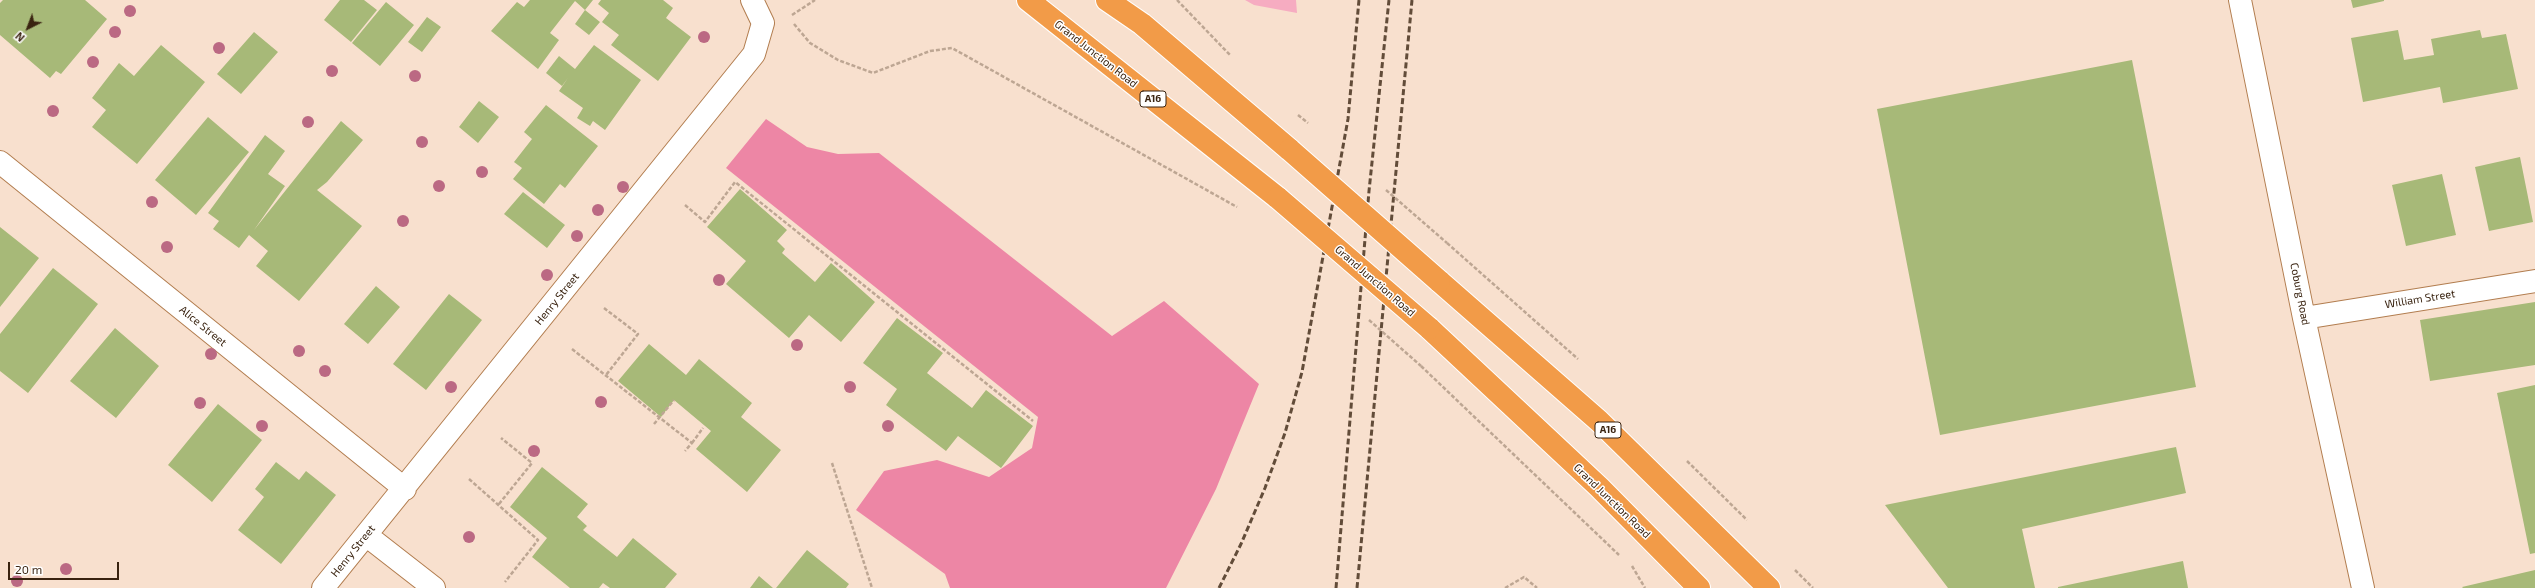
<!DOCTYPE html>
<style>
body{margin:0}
#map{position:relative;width:2535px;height:588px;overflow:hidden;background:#f8e0ce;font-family:"Exo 2",sans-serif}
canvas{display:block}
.north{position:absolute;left:8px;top:8px;width:40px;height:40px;-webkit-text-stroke:3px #fff;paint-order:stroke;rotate:222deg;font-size:11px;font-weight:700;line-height:16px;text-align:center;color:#392310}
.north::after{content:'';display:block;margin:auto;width:14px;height:18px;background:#392310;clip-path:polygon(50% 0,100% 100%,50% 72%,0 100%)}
.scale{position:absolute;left:8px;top:562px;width:111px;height:18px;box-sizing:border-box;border:2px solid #392310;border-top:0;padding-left:5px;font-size:12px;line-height:14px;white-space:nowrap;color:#392310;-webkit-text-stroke:3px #fff;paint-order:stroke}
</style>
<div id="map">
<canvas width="2535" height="588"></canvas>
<div class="north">N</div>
<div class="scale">20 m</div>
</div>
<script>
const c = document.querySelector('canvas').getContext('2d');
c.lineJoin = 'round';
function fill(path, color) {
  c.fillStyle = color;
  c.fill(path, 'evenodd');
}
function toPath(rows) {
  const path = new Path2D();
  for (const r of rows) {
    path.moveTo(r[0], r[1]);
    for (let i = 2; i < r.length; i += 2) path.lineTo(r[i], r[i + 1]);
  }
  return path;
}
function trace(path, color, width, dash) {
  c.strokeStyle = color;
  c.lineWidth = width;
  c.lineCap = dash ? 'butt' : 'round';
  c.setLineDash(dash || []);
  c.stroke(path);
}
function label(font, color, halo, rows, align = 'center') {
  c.font = font + ' "Exo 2",sans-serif';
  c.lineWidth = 3;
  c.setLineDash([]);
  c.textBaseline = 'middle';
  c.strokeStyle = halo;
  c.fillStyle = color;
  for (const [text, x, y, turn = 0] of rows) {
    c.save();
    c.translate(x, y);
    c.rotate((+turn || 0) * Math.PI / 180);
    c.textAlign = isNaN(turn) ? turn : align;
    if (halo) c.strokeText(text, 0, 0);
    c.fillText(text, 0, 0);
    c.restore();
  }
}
fill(toPath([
 [1245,0,1296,0,1297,13,1254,5]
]), '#f6acc1');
fill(toPath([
 [766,119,807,147,838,154,879,153,1112,336,1164,301,1259,384,1216,489,1166,588,950,588,945,574,856,510,884,471,937,460,989,477,1032,448,1038,417,726,168]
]), '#ed86a5');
fill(toPath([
 [3,0,85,0,107,19,61,74,56,71,50,78,0,35,0,3],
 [340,0,364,0,377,10,351,42,324,20],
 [530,0,593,0,585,10,575,1,550,33,559,40,538,69,491,31,517,2,524,7],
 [601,0,663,0,673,8,666,18,691,37,658,81,611,45,619,35,602,22,609,13,598,4],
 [2351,0,2384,0,2384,1,2353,8],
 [386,2,414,25,380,66,352,43],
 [585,10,600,22,589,35,575,24],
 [427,17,441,27,422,52,408,42],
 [2398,30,2404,60,2434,55,2431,39,2480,30,2482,38,2506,34,2518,89,2443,103,2440,87,2363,102,2351,38],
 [254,32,278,52,241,94,217,74],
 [161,45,205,82,137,164,92,127,106,110,92,98,119,63,134,76],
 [594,45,641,80,605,130,593,121,590,126,577,118,583,108,559,91,568,78,562,86,546,73,559,56,575,69],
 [2132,60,2196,387,1940,435,1877,109],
 [479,101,499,117,478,143,459,127],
 [546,105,598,146,565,188,560,184,544,204,513,179,522,168,514,162,532,139,524,132],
 [208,117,249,152,196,215,155,180],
 [341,121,363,140,327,182,317,190,362,226,299,301,256,266,268,251,249,235,239,248,213,229,219,221,208,213,265,135,285,151,268,174,285,186,254,230],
 [2520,157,2533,222,2489,231,2475,167],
 [2442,174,2456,235,2406,246,2392,185],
 [740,189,787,230,777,241,785,249,782,253,815,282,831,263,875,302,841,342,809,315,789,338,726,284,746,261,707,227],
 [523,192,565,225,547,248,504,214],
 [0,227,39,258,0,307],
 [53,268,98,304,28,393,0,371,0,334],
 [376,286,400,307,368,344,344,324],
 [449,294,482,320,426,390,393,364],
 [2535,302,2535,365,2430,381,2420,320],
 [897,318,943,353,927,373,972,408,986,390,1033,426,1001,468,958,436,946,451,886,405,897,389,863,363],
 [115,328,159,366,116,418,70,381],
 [649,344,686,375,699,359,752,403,741,417,781,450,747,492,696,449,711,431,674,400,661,417,618,381],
 [2535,385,2535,553,2530,554,2497,393],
 [218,404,262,440,212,502,168,465],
 [2176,447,2186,493,2022,529,2035,588,1948,588,1885,505],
 [276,462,299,480,306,471,336,495,281,564,238,530,264,497,255,489],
 [542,467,588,504,577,517,587,526,583,530,617,557,633,538,677,574,665,588,610,588,603,583,599,588,570,588,532,557,547,538,510,507],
 [807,550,849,584,846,588,776,588],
 [2183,561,2188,588,2058,588,2058,587],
 [2535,570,2535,588,2463,588,2462,587],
 [759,576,773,588,750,588]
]), '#a7b978');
const minor = toPath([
 [2240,0,2304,318,2363,588],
 [0,162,405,489],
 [2304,318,2535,281],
 [366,535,434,588],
 [323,588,754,54,763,23,752,0]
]);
const highway = toPath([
 [1028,0,1278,198],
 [1107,0,1142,24,1290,150],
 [1439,281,1599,421,1769,588],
 [1429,328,1599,487,1699,588]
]);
trace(minor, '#b27d4f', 24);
trace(highway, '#fff', 24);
trace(toPath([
 [1177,0,1230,55],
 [792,15,815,0],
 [794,24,810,43,838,60,873,73,930,51,952,48,1237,207],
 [685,205,705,222,735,182,1033,421],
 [1447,243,1578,359],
 [604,308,638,334,606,375],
 [572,349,692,443,685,451],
 [1421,366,1619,555],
 [654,424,674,400],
 [692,443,703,428],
 [1687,461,1747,520],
 [832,463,872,588],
 [469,479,538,540,505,582],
 [499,504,532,463,501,438],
 [1632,566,1645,588],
 [1795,570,1813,588],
 [1505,588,1524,577,1537,588]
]), '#bda693', 2.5, [4, 2]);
trace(minor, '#fff', 22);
trace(highway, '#f29b48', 22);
trace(toPath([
 [1219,588,1241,544,1265,488,1285,433,1302,372,1348,119,1359,0],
 [1336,588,1369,191,1389,0],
 [1357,588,1412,0]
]), '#624c39', 3, [6, 3]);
const highwayBridge = toPath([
 [1290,150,1439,281],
 [1278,198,1429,328]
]);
trace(highwayBridge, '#fff', 24, []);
trace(toPath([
 [1298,115,1308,123],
 [1386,190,1447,243],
 [1369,320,1421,366]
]), '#bda693', 2.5, [4, 2]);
trace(highwayBridge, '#f29b48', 22);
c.fillStyle = '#bb6983';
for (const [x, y] of [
 [130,11],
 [115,32],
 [704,37],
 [219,48],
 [93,62],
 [332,71],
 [415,76],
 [53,111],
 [308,122],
 [422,142],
 [482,172],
 [439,186],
 [623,187],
 [152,202],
 [598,210],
 [403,221],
 [577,236],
 [167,247],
 [547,275],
 [719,280],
 [797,345],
 [299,351],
 [211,354],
 [325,371],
 [451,387],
 [850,387],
 [601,402],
 [200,403],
 [262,426],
 [888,426],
 [534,451],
 [469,537],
 [66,569],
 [17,581]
]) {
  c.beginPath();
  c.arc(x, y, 6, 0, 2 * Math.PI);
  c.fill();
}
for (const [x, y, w] of [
 [1153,99,26],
 [1608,430,26]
]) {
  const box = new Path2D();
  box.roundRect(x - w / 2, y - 8, w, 16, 3);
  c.fillStyle = '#fff';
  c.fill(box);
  trace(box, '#392310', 1);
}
label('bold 10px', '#392310', null, [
 ["A16",1153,99],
 ["A16",1608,430]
]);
label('11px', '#392310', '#fff', [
 ["Grand Junction Road",1096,54,38],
 ["Grand Junction Road",1375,281,41],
 ["Coburg Road",2300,294,79],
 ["Henry Street",557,299,-51],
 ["William Street",2420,299,-9],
 ["Alice Street",203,326,39],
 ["Grand Junction Road",1612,501,44],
 ["Henry Street",353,551,-51]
]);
</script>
